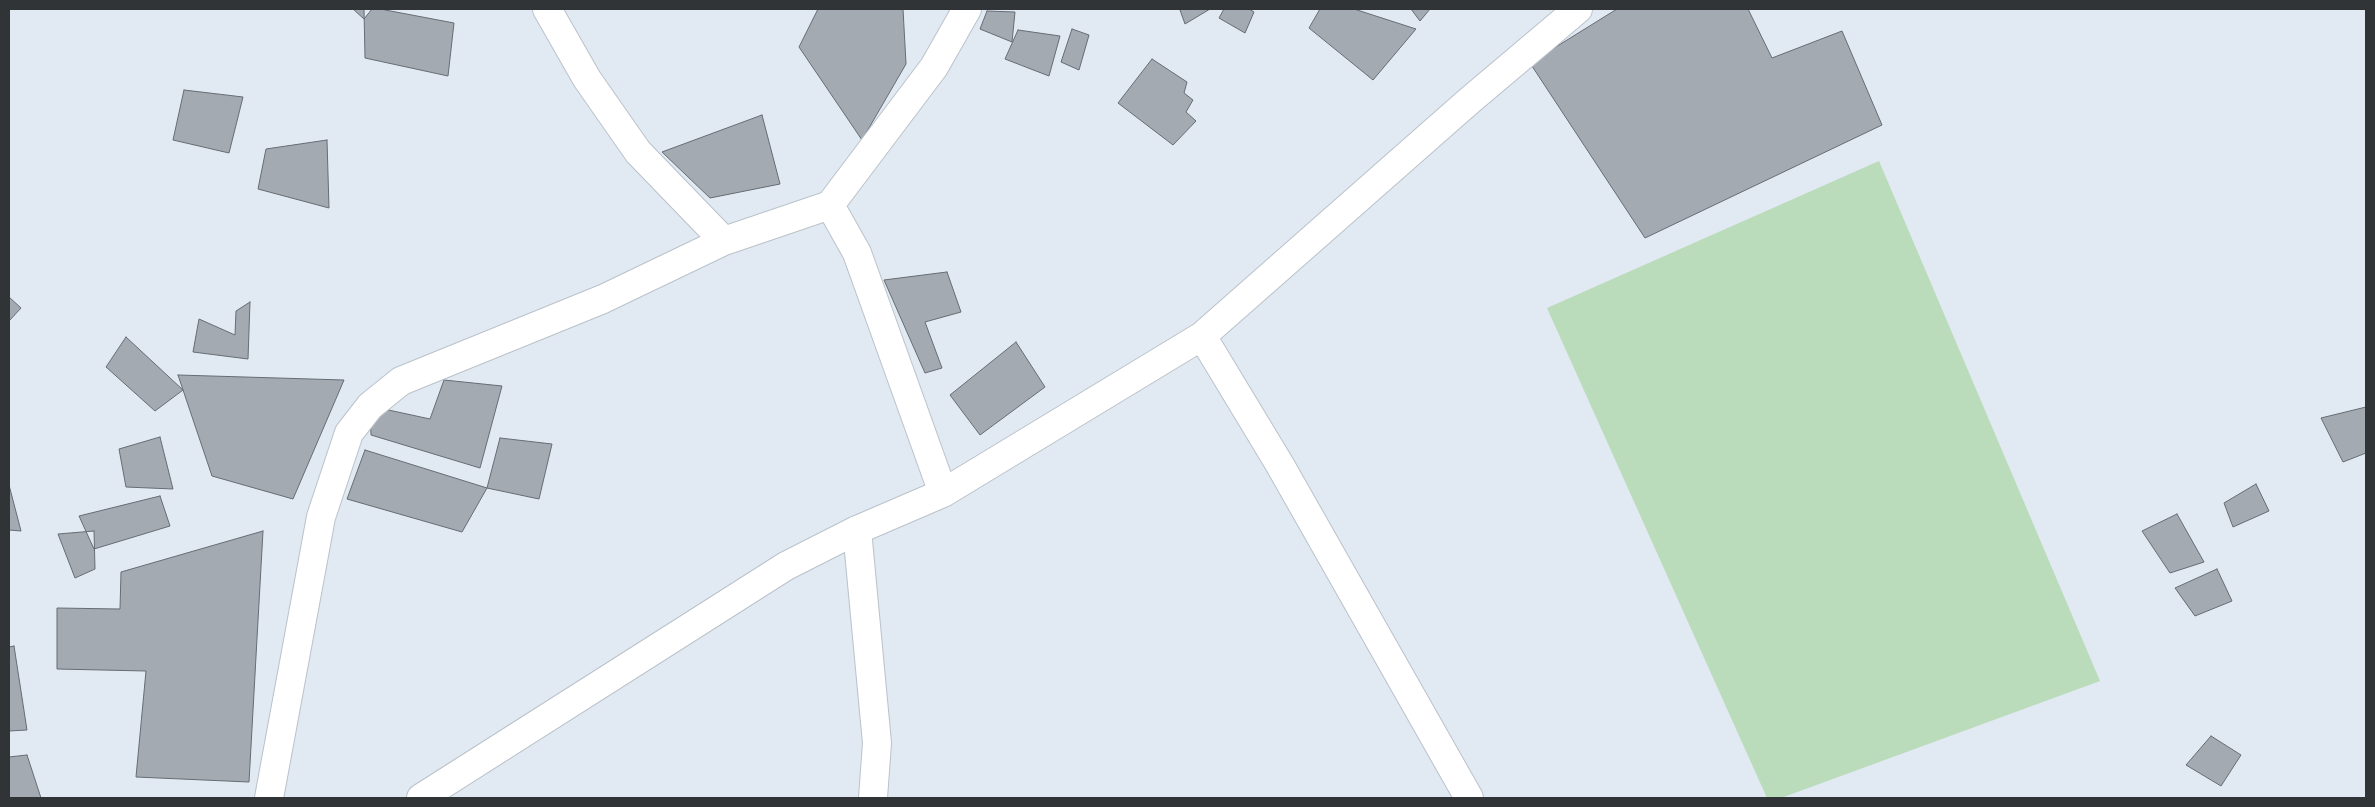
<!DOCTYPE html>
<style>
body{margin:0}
#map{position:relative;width:2375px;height:807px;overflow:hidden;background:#e1e9f2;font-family:"Fira Sans",sans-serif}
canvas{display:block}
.frame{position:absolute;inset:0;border:10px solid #313437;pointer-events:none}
</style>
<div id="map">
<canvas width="2375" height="807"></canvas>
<div class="frame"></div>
</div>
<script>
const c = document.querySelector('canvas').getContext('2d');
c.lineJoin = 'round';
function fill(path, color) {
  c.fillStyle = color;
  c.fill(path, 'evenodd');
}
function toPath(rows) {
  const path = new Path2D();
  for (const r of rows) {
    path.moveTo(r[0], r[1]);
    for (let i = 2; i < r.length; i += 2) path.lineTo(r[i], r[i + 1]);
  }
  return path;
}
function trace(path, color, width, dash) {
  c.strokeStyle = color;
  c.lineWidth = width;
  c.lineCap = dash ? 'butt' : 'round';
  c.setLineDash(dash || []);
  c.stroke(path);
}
fill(toPath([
 [1879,161,2100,681,1781,798,1767,798,1547,308]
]), '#badcba');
const building = toPath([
 [353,9,372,9,364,19,353,9],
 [364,9,380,9,454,23,448,76,365,58,364,9],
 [818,9,903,9,906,64,862,140,799,47,818,9],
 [1183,9,1210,9,1185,24,1180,10,1183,9],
 [1224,9,1249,9,1254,12,1245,33,1219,18,1224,9],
 [1320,9,1354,9,1416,29,1373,80,1309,28,1320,9],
 [1411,9,1430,9,1420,21,1411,9],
 [1617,9,1748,9,1772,58,1842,31,1882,125,1645,238,1530,63,1617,9],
 [987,11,1015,12,1012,42,980,29,987,11],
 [1072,29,1089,35,1079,70,1061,62,1072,29],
 [1018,30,1060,36,1049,76,1005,59,1018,30],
 [1152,59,1187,82,1184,93,1193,100,1186,112,1196,121,1173,145,1118,103,1152,59],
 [184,90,243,97,229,153,173,140,184,90],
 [762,115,780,184,710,198,662,152,762,115],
 [327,140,329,208,258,189,266,149,327,140],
 [947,272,961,312,925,322,942,368,925,373,884,280,947,272],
 [9,297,21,308,9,321,9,297],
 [250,302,248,359,193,352,199,319,235,335,236,311,250,302],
 [126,337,183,390,155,411,106,367,126,337],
 [1016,342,1045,387,980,435,950,395,1016,342],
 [178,375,344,380,293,499,212,476,178,375],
 [444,380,502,386,480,468,371,435,370,406,430,419,444,380],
 [2366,407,2366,453,2343,462,2321,418,2366,407],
 [160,437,173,489,126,487,119,449,160,437],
 [500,438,552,444,539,499,487,488,500,438],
 [365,450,487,488,462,532,347,499,365,450],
 [2256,484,2269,511,2233,527,2224,503,2256,484],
 [9,485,21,531,9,530,9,485],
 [160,496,170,526,94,549,79,516,160,496],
 [2177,514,2204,562,2170,573,2142,531,2177,514],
 [94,531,95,569,75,578,58,534,94,531],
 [263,531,249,782,136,777,146,671,57,669,57,608,120,609,121,572,263,531],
 [2217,569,2232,601,2195,616,2175,588,2217,569],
 [14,646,27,730,9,731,9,647,14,646],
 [2211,736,2241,755,2221,786,2186,765,2211,736],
 [27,755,41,798,9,798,9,757,27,755]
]);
fill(building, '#a3aab2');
trace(building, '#656c73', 1);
const street = toPath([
 [547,9,587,79,638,152,724,241],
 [1202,336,1280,465,1469,798],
 [943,493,857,253,830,205,934,67,967,9],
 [857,530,877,743,873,798],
 [269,798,321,517,349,433,370,406,401,381,603,299,724,241,830,205],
 [421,798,786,566,857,530,943,493,1202,336,1469,101,1578,9]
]);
trace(street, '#bac2ca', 30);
trace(street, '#fff', 28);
</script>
